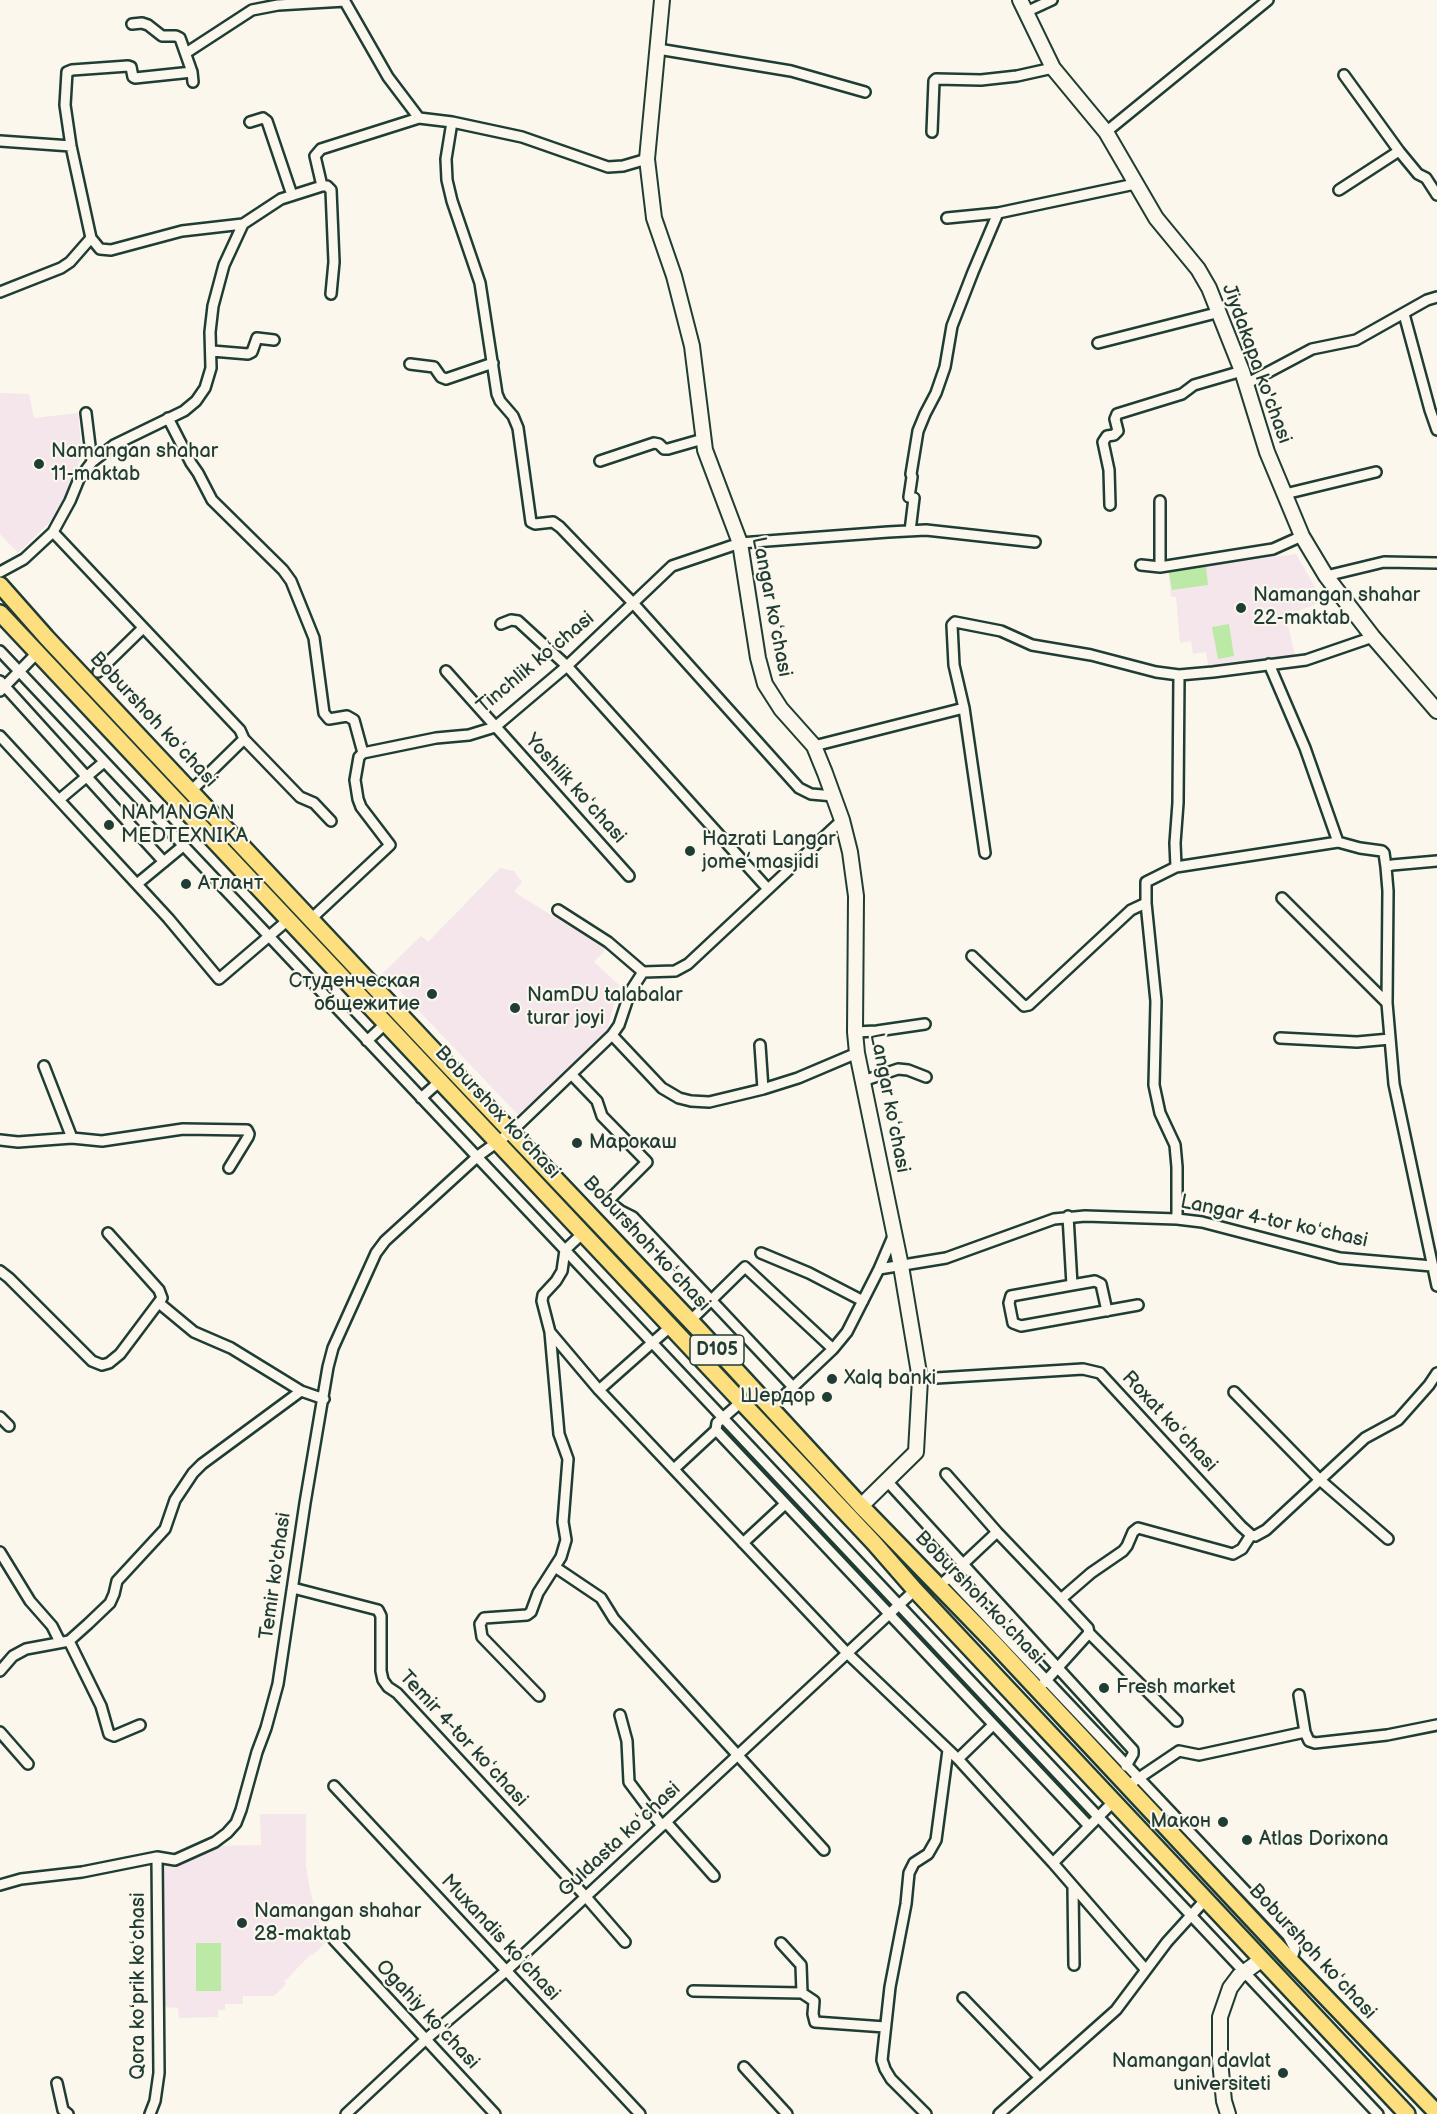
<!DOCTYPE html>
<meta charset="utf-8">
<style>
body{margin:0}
canvas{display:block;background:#fbf7ec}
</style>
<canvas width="1437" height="2114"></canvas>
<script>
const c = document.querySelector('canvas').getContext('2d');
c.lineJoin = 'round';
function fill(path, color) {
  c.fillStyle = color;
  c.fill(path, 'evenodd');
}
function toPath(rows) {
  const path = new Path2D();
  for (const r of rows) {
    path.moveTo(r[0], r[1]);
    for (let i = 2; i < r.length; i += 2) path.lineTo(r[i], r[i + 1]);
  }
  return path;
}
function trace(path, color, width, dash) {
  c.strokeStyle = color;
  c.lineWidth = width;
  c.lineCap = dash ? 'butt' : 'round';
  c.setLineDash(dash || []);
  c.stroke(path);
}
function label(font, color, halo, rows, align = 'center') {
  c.font = font + ' "Balsamiq Sans",sans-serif';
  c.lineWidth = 4.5;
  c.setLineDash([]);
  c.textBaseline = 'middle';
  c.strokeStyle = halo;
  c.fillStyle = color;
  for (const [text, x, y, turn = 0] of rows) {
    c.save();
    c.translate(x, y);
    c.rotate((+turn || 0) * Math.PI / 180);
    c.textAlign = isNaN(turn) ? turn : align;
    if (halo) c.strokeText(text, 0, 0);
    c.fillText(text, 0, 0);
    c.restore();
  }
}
fill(toPath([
 [0,393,29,394,34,418,78,413,82,455,60,512,18,553,0,534],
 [1296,554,1323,601,1286,616,1295,656,1251,661,1209,669,1206,652,1193,654,1191,641,1180,643,1176,597,1171,597,1168,571],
 [500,868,514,871,522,882,514,892,606,949,594,962,619,985,607,1031,518,1115,383,973,421,936,428,942],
 [260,1814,306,1814,306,1866,310,1890,325,1943,313,1955,311,1954,284,1982,286,1984,274,1996,243,1996,243,2004,225,2004,225,2010,218,2010,218,2017,179,2018,178,2008,164,2007,164,1863,175,1862,215,1846,261,1845]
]), '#f4e6ea');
fill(toPath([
 [1206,566,1208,585,1172,590,1169,572],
 [1229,624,1234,656,1218,659,1212,627],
 [196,1943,221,1943,221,1991,196,1991]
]), '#bce9a6');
const street = toPath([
 [344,0,388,77,419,118],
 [1026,12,1052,0],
 [132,24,142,23,148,25,162,36,176,36,180,38,192,72,193,82],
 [658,49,791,71,865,92],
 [186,53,252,10,278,5,345,1],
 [192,72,135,78,133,77,131,67,128,66,72,70,67,72,65,105,71,146,91,238,100,249,111,250,182,231,243,224],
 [1344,75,1399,151,1418,174,1426,178,1437,195],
 [250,122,263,118,267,121,292,195],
 [452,122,446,159,447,180,452,201,480,283,497,394,500,401,513,416,518,428,531,522,535,524,553,522,560,527,633,603,799,788,811,794,834,796],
 [932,132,934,81,936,79,981,80,1017,76,1053,68],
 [1106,132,1268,0],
 [0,141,71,146],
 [322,186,327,186,331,190,334,262,331,294],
 [1339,190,1399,151],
 [947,218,998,213,1135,184],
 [0,292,61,268,70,262,91,238],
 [1404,314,1430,410,1437,430],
 [1098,343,1220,312],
 [212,351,248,354,252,352,257,338,274,340],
 [410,364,434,367,441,377,446,379,493,363],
 [1246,384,1312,349,1356,340,1427,300,1437,297],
 [86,413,92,462],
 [168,418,191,463,198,473,212,500,283,570,291,581,314,638,324,713,329,719,347,716,354,720,363,753],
 [600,461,654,443,659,444,664,449,668,449,703,439],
 [1285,494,1376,472],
 [1160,501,1160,567,1273,549,1302,536],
 [1110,505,1109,470,1103,442,1107,436,1114,435,1118,431,1115,419,1117,414,1182,394,1194,385,1242,371],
 [910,531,914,498,909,497,912,477,911,474,918,431,925,414,936,393,945,367,952,326,973,272,998,213],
 [53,532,240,730,244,739,300,797,314,803,331,821],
 [1141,565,1160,567],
 [0,572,24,559,53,532,70,501,79,479,92,462,114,445,184,411,196,401,205,388,211,368,210,332,213,306,224,265,243,224,281,199,322,186,315,156,321,149,419,118,452,122,522,137,608,167,623,166,647,159],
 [1326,576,1384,562,1437,563],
 [501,624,511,620,518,621,567,666,768,889],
 [0,651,565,1250,562,1271,556,1281,543,1295,542,1301,550,1332,559,1434,568,1459,563,1522,566,1540,561,1557,538,1593,531,1612,527,1615,484,1618,480,1624,482,1637,539,1696],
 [1269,664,1305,748,1338,842],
 [446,671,629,876],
 [98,672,143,628],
 [0,681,164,862],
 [0,691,37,653],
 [964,708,985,853],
 [0,736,168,918,219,979,288,920],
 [814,746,964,708,954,665,952,625,955,622,1001,631,1032,645,1091,655,1156,672,1179,675,1213,672,1306,660,1373,637],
 [191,791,244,739],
 [60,799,104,762],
 [1437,861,1392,865,1386,867,1388,891,1387,1003,1394,1084,1437,1286],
 [1176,867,1175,843,1178,803,1179,675],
 [137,884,183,846],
 [1282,898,1387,1003],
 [558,910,608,942,643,972],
 [311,919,390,845,361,807,358,799,355,780,359,757,363,753,436,738,469,735,495,727,567,666,672,566,740,543,888,532,926,530,1035,542],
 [972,956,1024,1006,1029,1005,1131,910,1146,903],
 [855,1032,877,1031,925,1024],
 [612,1035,662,1088,679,1098,691,1101,709,1102,763,1089,798,1078,857,1053],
 [1280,1038,1357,1042,1390,1039],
 [367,1041,385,1024],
 [760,1045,763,1089],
 [44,1066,72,1138],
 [572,1075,597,1101,602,1116,647,1162,608,1201,621,1211,633,1217,793,1387],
 [863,1081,898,1069,908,1070,926,1077],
 [421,1098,439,1082],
 [0,1140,18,1142,72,1138,102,1141,183,1129,247,1130,249,1134,248,1137,229,1168],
 [1068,1216,1072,1285,1011,1296,1009,1303,1013,1323,1021,1326,1138,1305],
 [1177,1219,1177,1167,1175,1145,1160,1113,1154,1085,1156,1001,1146,903,1146,882,1176,867,1338,842,1360,848,1382,851,1384,853,1386,867],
 [582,1234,565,1250,1378,2114],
 [761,1253,809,1273,863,1301],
 [879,1269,946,1258,1054,1219,1085,1216,1177,1219,1202,1222,1340,1258,1432,1266],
 [0,1271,9,1278,92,1361,102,1365,109,1363,120,1354,162,1298,159,1290,108,1233],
 [1072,1285,1095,1281,1101,1284,1107,1311],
 [159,1303,194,1332,231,1348,301,1391,324,1399],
 [690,1321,745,1267,833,1349],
 [550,1332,599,1390,847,1653,958,1759,1053,1863,1146,1970],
 [920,1379,1083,1369,1100,1373,1241,1526,1251,1535,1255,1536,1266,1530,1365,1438,1398,1420,1429,1385,1437,1373],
 [599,1390,670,1327],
 [1234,1392,1320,1480,1388,1539],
 [741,1402,717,1423,716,1430,1089,1826],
 [771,1408,833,1349,847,1332,879,1269,894,1234],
 [0,1417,9,1426],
 [674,1469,716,1430],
 [946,1474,997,1532],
 [887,1481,1133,1750,1133,1754,1126,1766],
 [743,1543,785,1504],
 [0,1552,30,1601,52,1626,60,1642],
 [555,1567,601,1598,614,1619,640,1648,824,1850],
 [949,1577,1288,1936,1295,1949,1291,1961],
 [945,1581,997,1532,1061,1599,1088,1628,1089,1633,1043,1684],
 [293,1588,378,1610,381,1616,381,1671,383,1680,388,1687,397,1693,586,1897,625,1942],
 [1061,1599,1091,1573,1123,1551,1127,1546,1133,1532,1138,1528,1233,1554,1242,1549,1251,1535],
 [1089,1633,1177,1721],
 [69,1641,101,1706,109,1734,114,1736,140,1725],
 [0,1671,13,1656,26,1649,69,1641,88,1624,110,1603,114,1594,117,1581,165,1529,175,1500,193,1473,202,1464,301,1391],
 [1299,1695,1305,1732],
 [620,1715,627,1741,629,1782,662,1826],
 [0,1732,28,1764],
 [958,1759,993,1725],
 [1133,1782,1179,1751,1199,1755,1305,1732,1309,1741,1315,1743,1387,1735,1437,1725],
 [334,1786,640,2114],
 [666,1822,714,1876],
 [1053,1863,1114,1801],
 [0,1885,21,1879,82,1872,157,1857,175,1860,215,1842,227,1833,236,1823,241,1810,257,1752,266,1728,278,1684,305,1503,328,1367,333,1348,376,1253,385,1241,478,1156,511,1132,612,1035,619,1025,630,992,643,972,675,971,688,964,842,820],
 [1073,1887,1074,1965],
 [334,1940,495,2114],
 [781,1943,801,1965,802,1993],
 [693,1991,802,1993,814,2001,813,2014,815,2022,885,2027],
 [963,1998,1039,2077],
 [744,2067,787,2114],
 [57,2083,63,2110,68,2114],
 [150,2114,155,2101,159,2073,157,1857],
 [346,2114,425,2040,506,1971,915,1590],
 [926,2114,891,2079,885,2069,882,2060,890,1987,906,1904,909,1873,914,1863,928,1854,936,1840,948,1750],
 [999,2114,1116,2010,1167,1942,1206,1899]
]);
const secondary = toPath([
 [662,0,647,159,654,218,674,276,692,346,705,450,740,543,758,658,765,684,781,709,814,746,825,773,842,820,850,852,856,896,855,1032,857,1053,901,1266,920,1379,916,1452,861,1506],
 [1020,0,1053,68,1106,132,1156,218,1198,269,1209,288,1242,371,1267,452,1302,536,1326,576,1373,637,1437,711],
 [1228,2114,1224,2101,1220,2061,1220,2017,1230,1988,1239,1976,1261,1960]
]);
const primary = toPath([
 [0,585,46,637,439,1056,699,1330,861,1506,993,1642,1291,1961,1437,2113],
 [0,613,874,1543,915,1590,1407,2114]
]);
trace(street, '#1f3d34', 14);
trace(secondary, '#1f3d34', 18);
trace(primary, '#1f3d34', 20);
trace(street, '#fbf7ec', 9);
trace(secondary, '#fbf7ec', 14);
trace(primary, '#fddf80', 15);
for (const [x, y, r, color] of [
 [39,464,6,"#1f3d34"],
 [1241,608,6,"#1f3d34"],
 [109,825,6,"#1f3d34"],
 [690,851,6,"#1f3d34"],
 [186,884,6,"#1f3d34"],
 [432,994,6,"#1f3d34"],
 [515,1008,6,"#1f3d34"],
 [577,1143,6,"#1f3d34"],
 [832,1379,6,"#1f3d34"],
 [827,1397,6,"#1f3d34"],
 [1104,1688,6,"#1f3d34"],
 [1223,1822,6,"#1f3d34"],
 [1247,1840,6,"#1f3d34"],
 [242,1923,6,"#1f3d34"],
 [1283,2073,6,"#1f3d34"]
]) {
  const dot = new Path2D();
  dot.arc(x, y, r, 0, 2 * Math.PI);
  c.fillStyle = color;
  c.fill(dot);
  trace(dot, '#fbf7ec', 2);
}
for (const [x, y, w] of [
 [717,1350,54]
]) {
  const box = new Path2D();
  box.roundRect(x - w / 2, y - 15, w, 30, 4.5);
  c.fillStyle = '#fbf7ec';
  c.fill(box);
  trace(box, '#1f3d34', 1.5);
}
label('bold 18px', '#1f3d34', null, [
 ["D105",717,1350]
]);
label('20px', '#1f3d34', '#fbf7ec', [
 ["Jiydakapa ko'chasi",1256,364,70],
 ["Langar koʻchasi",771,607,79],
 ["Tinchlik koʻchasi",536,663,-40],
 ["Boburshoh koʻchasi",153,720,47],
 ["Yoshlik koʻchasi",575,789,48],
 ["Langar koʻchasi",889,1103,79],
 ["Boburshox ko'chasi",497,1113,47],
 ["Langar 4-tor koʻchasi",1274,1222,12],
 ["Boburshoh koʻchasi",646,1244,47],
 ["Roxat koʻchasi",1169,1422,47],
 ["Temir ko'chasi",276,1576,-82],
 ["Boburshoh koʻchasi",979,1598,46],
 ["Temir 4-tor koʻchasi",463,1739,47],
 ["Guldasta koʻchasi",620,1840,-43],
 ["Muxandis koʻchasi",500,1938,47],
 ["Boburshoh koʻchasi",1312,1952,47],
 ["Qora koʻprik koʻchasi",139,1986,-90],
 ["Ogahiy koʻchasi",427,2015,47]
]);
label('20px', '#1f3d34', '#fbf7ec', [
 ["Namangan shahar",51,452],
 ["11-maktab",51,475],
 ["Namangan shahar",1253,596],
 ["22-maktab",1253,619],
 ["NAMANGAN",121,814],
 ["MEDTEXNIKA",121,837],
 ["Hazrati Langar",702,840],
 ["jome’ masjidi",702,863],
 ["Атлант",198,884],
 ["Студенческая",420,982,"right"],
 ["общежитие",420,1005,"right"],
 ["NamDU talabalar",527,996],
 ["turar joyi",527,1019],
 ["Марокаш",589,1143],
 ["Xalq banki",844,1379],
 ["Шердор",815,1397,"right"],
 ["Fresh market",1116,1688],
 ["Макон",1211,1822,"right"],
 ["Atlas Dorixona",1259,1840],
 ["Namangan shahar",254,1912],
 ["28-maktab",254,1935],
 ["Namangan davlat",1271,2062,"right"],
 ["universiteti",1271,2085,"right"]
], 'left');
</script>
